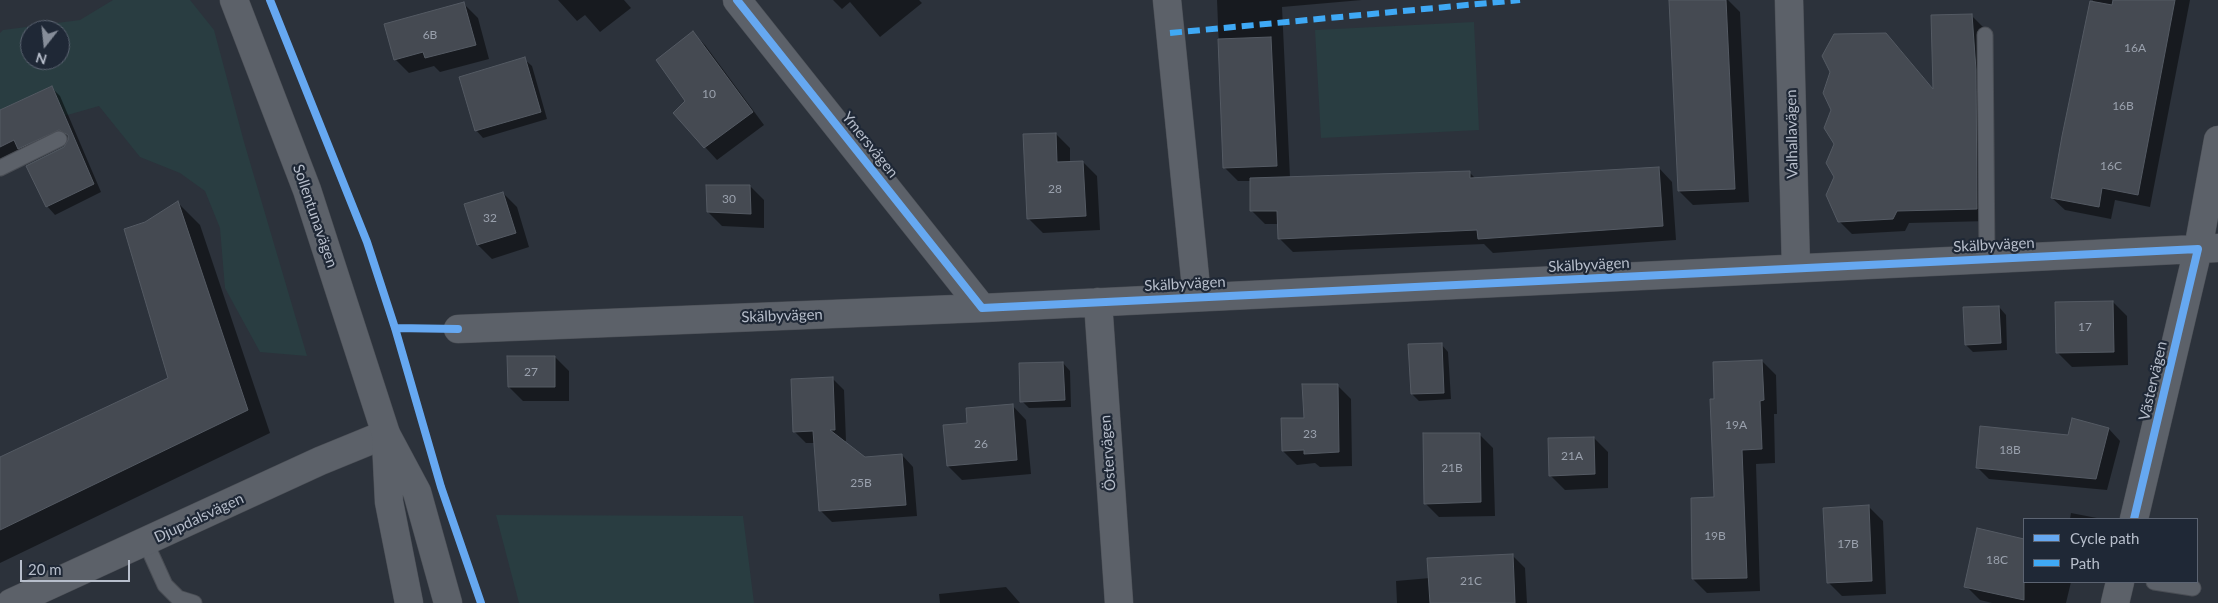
<!DOCTYPE html>
<meta charset="utf-8">
<style>
body{margin:0}
#map{position:relative;width:2218px;height:603px;overflow:hidden;background:#2c323b;font-family:Lato,sans-serif}
canvas{display:block}
.legend{position:absolute;left:2023px;top:518px;width:175px;height:65px;box-sizing:border-box;background:#1f2836;border:1px solid #5c6472;margin:0;padding:6px 9px;list-style:none;font-size:15px;color:#b7becb}
.legend li{display:flex;align-items:center;gap:10px;height:25px}
.legend b{width:25px;border:1px solid #5c6472}
.north{position:absolute;left:20px;top:20px;width:50px;height:50px;box-sizing:border-box;background:#1f2836;border:1px solid #5c6472;border-radius:50%;rotate:196deg;font-size:14px;font-weight:700;line-height:20px;text-align:center;color:#b7becb}
.north::after{content:'';display:block;margin:auto;width:18px;height:22px;background:#868d99;clip-path:polygon(50% 0,100% 100%,50% 72%,0 100%)}
.scale{position:absolute;left:20px;top:560px;width:110px;height:22px;box-sizing:border-box;border:2px solid #b7becb;border-top:0;padding-left:6px;font-size:15px;line-height:18px;white-space:nowrap;color:#b7becb;-webkit-text-stroke:4px #1f2836;paint-order:stroke}
</style>
<div id="map">
<canvas width="2218" height="603"></canvas>
<ul class="legend">
<li><b style="height:6px;background:#66a8f1"></b>Cycle path</li>
<li><b style="height:6px;background:#3fa9f5"></b>Path</li>
</ul>
<div class="north">N</div>
<div class="scale">20 m</div>
</div>
<script>
const c = document.querySelector('canvas').getContext('2d');
c.lineJoin = 'round';
function fill(path, color) {
  c.fillStyle = color;
  c.fill(path, 'evenodd');
}
function toPath(rows) {
  const path = new Path2D();
  for (const r of rows) {
    path.moveTo(r[0], r[1]);
    for (let i = 2; i < r.length; i += 2) path.lineTo(r[i], r[i + 1]);
  }
  return path;
}
function trace(path, color, width, dash) {
  c.strokeStyle = color;
  c.lineWidth = width;
  c.lineCap = dash ? 'butt' : 'round';
  c.setLineDash(dash || []);
  c.stroke(path);
}
function label(font, color, halo, rows, align = 'center') {
  c.font = font + ' Lato,sans-serif';
  c.lineWidth = 4.5;
  c.setLineDash([]);
  c.textBaseline = 'middle';
  c.strokeStyle = halo;
  c.fillStyle = color;
  for (const [text, x, y, turn = 0] of rows) {
    c.save();
    c.translate(x, y);
    c.rotate((+turn || 0) * Math.PI / 180);
    c.textAlign = isNaN(turn) ? turn : align;
    if (halo) c.strokeText(text, 0, 0);
    c.fillText(text, 0, 0);
    c.restore();
  }
}
fill(toPath([
 [113,0,190,0,214,30,244,142,307,356,260,352,225,288,220,228,205,191,180,173,140,157,99,106,64,116,52,86,0,110,0,33,3,30,80,20],
 [30,30,60,30,60,60,30,60],
 [1474,22,1479,130,1321,138,1315,30],
 [496,515,743,516,754,603,519,603]
]), '#293d41');
fill(toPath([
 [558,0,624,0,631,8,600,32,585,15,577,21],
 [833,0,919,0,922,3,880,37,850,2,842,9],
 [1217,0,1362,0,1282,7,1290,178,1469,172,1476,179,1659,168,1672,182,1676,240,1493,253,1484,244,1293,252,1279,238,1278,224,1265,224,1251,210,1251,181,1238,181,1224,167],
 [1670,0,1728,0,1740,12,1749,202,1693,205,1679,191],
 [2093,0,2190,0,2150,207,2115,200,2111,219,2065,210,2052,198,2063,137],
 [464,4,478,18,489,59,440,72,434,66,409,73,395,59],
 [1972,16,1984,28,1987,83,1989,221,1909,223,1905,231,1852,234,1839,221,1898,47,1934,90],
 [693,33,705,45,764,125,717,160,705,147,687,101],
 [524,59,532,66,547,119,483,138,476,130],
 [52,88,60,96,101,192,55,215,47,206,69,137,27,156,20,149,0,159,0,112],
 [1056,134,1070,148,1070,163,1083,162,1097,176,1100,230,1043,233,1029,219],
 [750,186,764,200,764,228,722,226,708,212],
 [503,193,517,207,529,247,492,259,478,245],
 [178,203,200,225,270,433,0,563,0,457,3,458,170,379,146,223],
 [2113,302,2127,316,2128,365,2072,367,2058,353],
 [1999,307,2006,315,2007,350,1973,352,1966,345],
 [1441,344,1448,352,1451,399,1419,401,1412,394],
 [555,357,569,371,569,401,523,401,509,387],
 [1762,361,1776,375,1777,414,1774,414,1775,463,1756,464,1760,591,1707,593,1693,579,1716,498,1715,400],
 [1063,363,1070,371,1071,407,1029,408,1022,401],
 [832,378,844,390,846,441,843,441,864,459,902,455,913,467,917,516,832,522,820,510,816,443,806,443,794,431],
 [1337,385,1351,399,1352,466,1320,467,1315,463,1297,465,1283,451,1305,419],
 [1012,405,1026,420,1031,474,962,480,948,466,968,424],
 [2109,429,2120,441,2107,490,1989,479,1977,467,2069,436],
 [1479,434,1493,448,1495,516,1439,517,1425,503],
 [1594,438,1608,452,1608,488,1565,490,1550,475],
 [1869,507,1883,521,1886,594,1842,596,1828,582],
 [2071,513,2097,518,2098,519,2070,519],
 [1978,530,2024,540,2024,582,2071,582,2066,603,1992,603,1980,600,1966,586],
 [1513,556,1525,568,1527,603,1397,603,1396,581,1430,578],
 [1006,587,1020,603,940,603,939,594]
]), '#0007');
const building = toPath([
 [1669,0,1726,0,1735,189,1678,191,1669,0],
 [2113,0,2175,0,2138,195,2102,188,2099,207,2051,198,2062,136,2090,1,2112,5,2113,0],
 [464,2,476,45,425,58,423,52,394,60,384,24,464,2],
 [1972,14,1976,70,1977,209,1897,211,1893,219,1838,222,1826,195,1834,177,1826,163,1834,144,1824,128,1831,110,1823,93,1830,72,1822,56,1834,34,1886,33,1933,89,1931,15,1972,14],
 [693,31,753,112,704,148,673,113,685,101,656,60,693,31],
 [1271,37,1277,166,1223,168,1218,39,1271,37],
 [525,57,541,112,475,131,459,77,525,57],
 [52,86,94,184,46,207,26,166,64,147,68,140,68,135,59,130,18,149,14,140,0,147,0,110,52,86],
 [1056,133,1057,162,1083,161,1086,216,1027,219,1023,134,1056,133],
 [1659,167,1663,226,1478,239,1477,230,1278,239,1277,211,1250,211,1250,178,1470,171,1470,178,1659,167],
 [706,185,750,185,751,214,707,212,706,185],
 [503,192,516,233,477,245,464,204,503,192],
 [178,201,248,410,0,530,0,457,168,378,124,229,145,222,178,201],
 [2113,301,2114,352,2056,353,2055,302,2113,301],
 [1999,306,2001,343,1965,345,1963,307,1999,306],
 [1442,343,1444,393,1411,394,1408,344,1442,343],
 [507,356,555,356,555,387,508,387,507,356],
 [1762,360,1764,400,1760,401,1762,449,1742,450,1747,578,1692,579,1691,498,1714,497,1710,399,1714,399,1713,362,1762,360],
 [1063,362,1065,400,1020,402,1019,363,1063,362],
 [833,377,835,430,830,430,865,457,902,454,906,505,819,511,813,431,793,432,791,379,833,377],
 [1302,384,1338,384,1339,452,1304,454,1304,450,1282,451,1281,418,1304,418,1302,384],
 [1013,404,1017,460,947,466,943,425,967,423,966,408,1013,404],
 [2072,418,2109,428,2096,479,1976,468,1980,426,2068,435,2072,418],
 [1423,433,1480,433,1481,502,1424,504,1423,433],
 [1594,437,1595,474,1549,476,1548,438,1594,437],
 [1869,505,1872,581,1827,583,1823,508,1869,505],
 [1977,528,2024,539,2024,600,1964,587,1977,528],
 [1513,554,1515,603,1430,603,1427,558,1513,554]
]);
fill(building, '#454a52');
trace(building, '#545a63', 1);
const service = toPath([
 [1985,35,1987,259],
 [0,168,59,139],
 [146,543,165,585,178,598,194,603],
 [2154,582,2193,588]
]);
const minor = toPath([
 [737,0,982,308],
 [1167,0,1197,297],
 [1789,0,1796,268],
 [1098,302,1119,603],
 [458,329,982,308,2218,248],
 [2134,519,2198,249,2218,140],
 [11,603,320,461,386,434],
 [2115,603,2120,582]
]);
const tertiary = toPath([
 [234,0,307,190,386,434,417,492,448,603],
 [386,441,389,502,409,603]
]);
trace(service, '#4a4e55', 17);
trace(minor, '#4a4e55', 29);
trace(tertiary, '#4a4e55', 29);
trace(service, '#5c6169', 15);
trace(minor, '#5c6169', 28);
trace(tertiary, '#5c6169', 28);
trace(toPath([
 [1170,33,1520,0]
]), '#3fa9f5', 6, [12, 6]);
trace(toPath([
 [270,0,367,242,395,328,441,487,481,603],
 [737,0,982,308,2198,249,2134,519],
 [395,328,458,329]
]), '#66a8f1', 8);
label('12px', '#9aa1ad', null, [
 ["6B",430,35],
 ["16A",2135,48],
 ["10",709,94],
 ["16B",2123,106],
 ["16C",2111,166],
 ["28",1055,189],
 ["30",729,199],
 ["32",490,218],
 ["17",2085,327],
 ["27",531,372],
 ["19A",1736,425],
 ["23",1310,434],
 ["26",981,444],
 ["18B",2010,450],
 ["21A",1572,456],
 ["21B",1452,468],
 ["25B",861,483],
 ["19B",1715,536],
 ["17B",1848,544],
 ["18C",1997,560],
 ["21C",1471,581]
]);
label('15px', '#b7becb', '#1f2836', [
 ["Valhallavägen",1792,134,-91],
 ["Ymersvägen",870,145,51],
 ["Sollentunavägen",315,216,71],
 ["Skälbyvägen",1994,245,-3],
 ["Skälbyvägen",1589,265,-3],
 ["Skälbyvägen",1185,284,-3],
 ["Skälbyvägen",782,316,-2],
 ["Västervägen",2153,381,-77],
 ["Östervägen",1108,453,-94],
 ["Djupdalsvägen",199,518,-25]
]);
</script>
